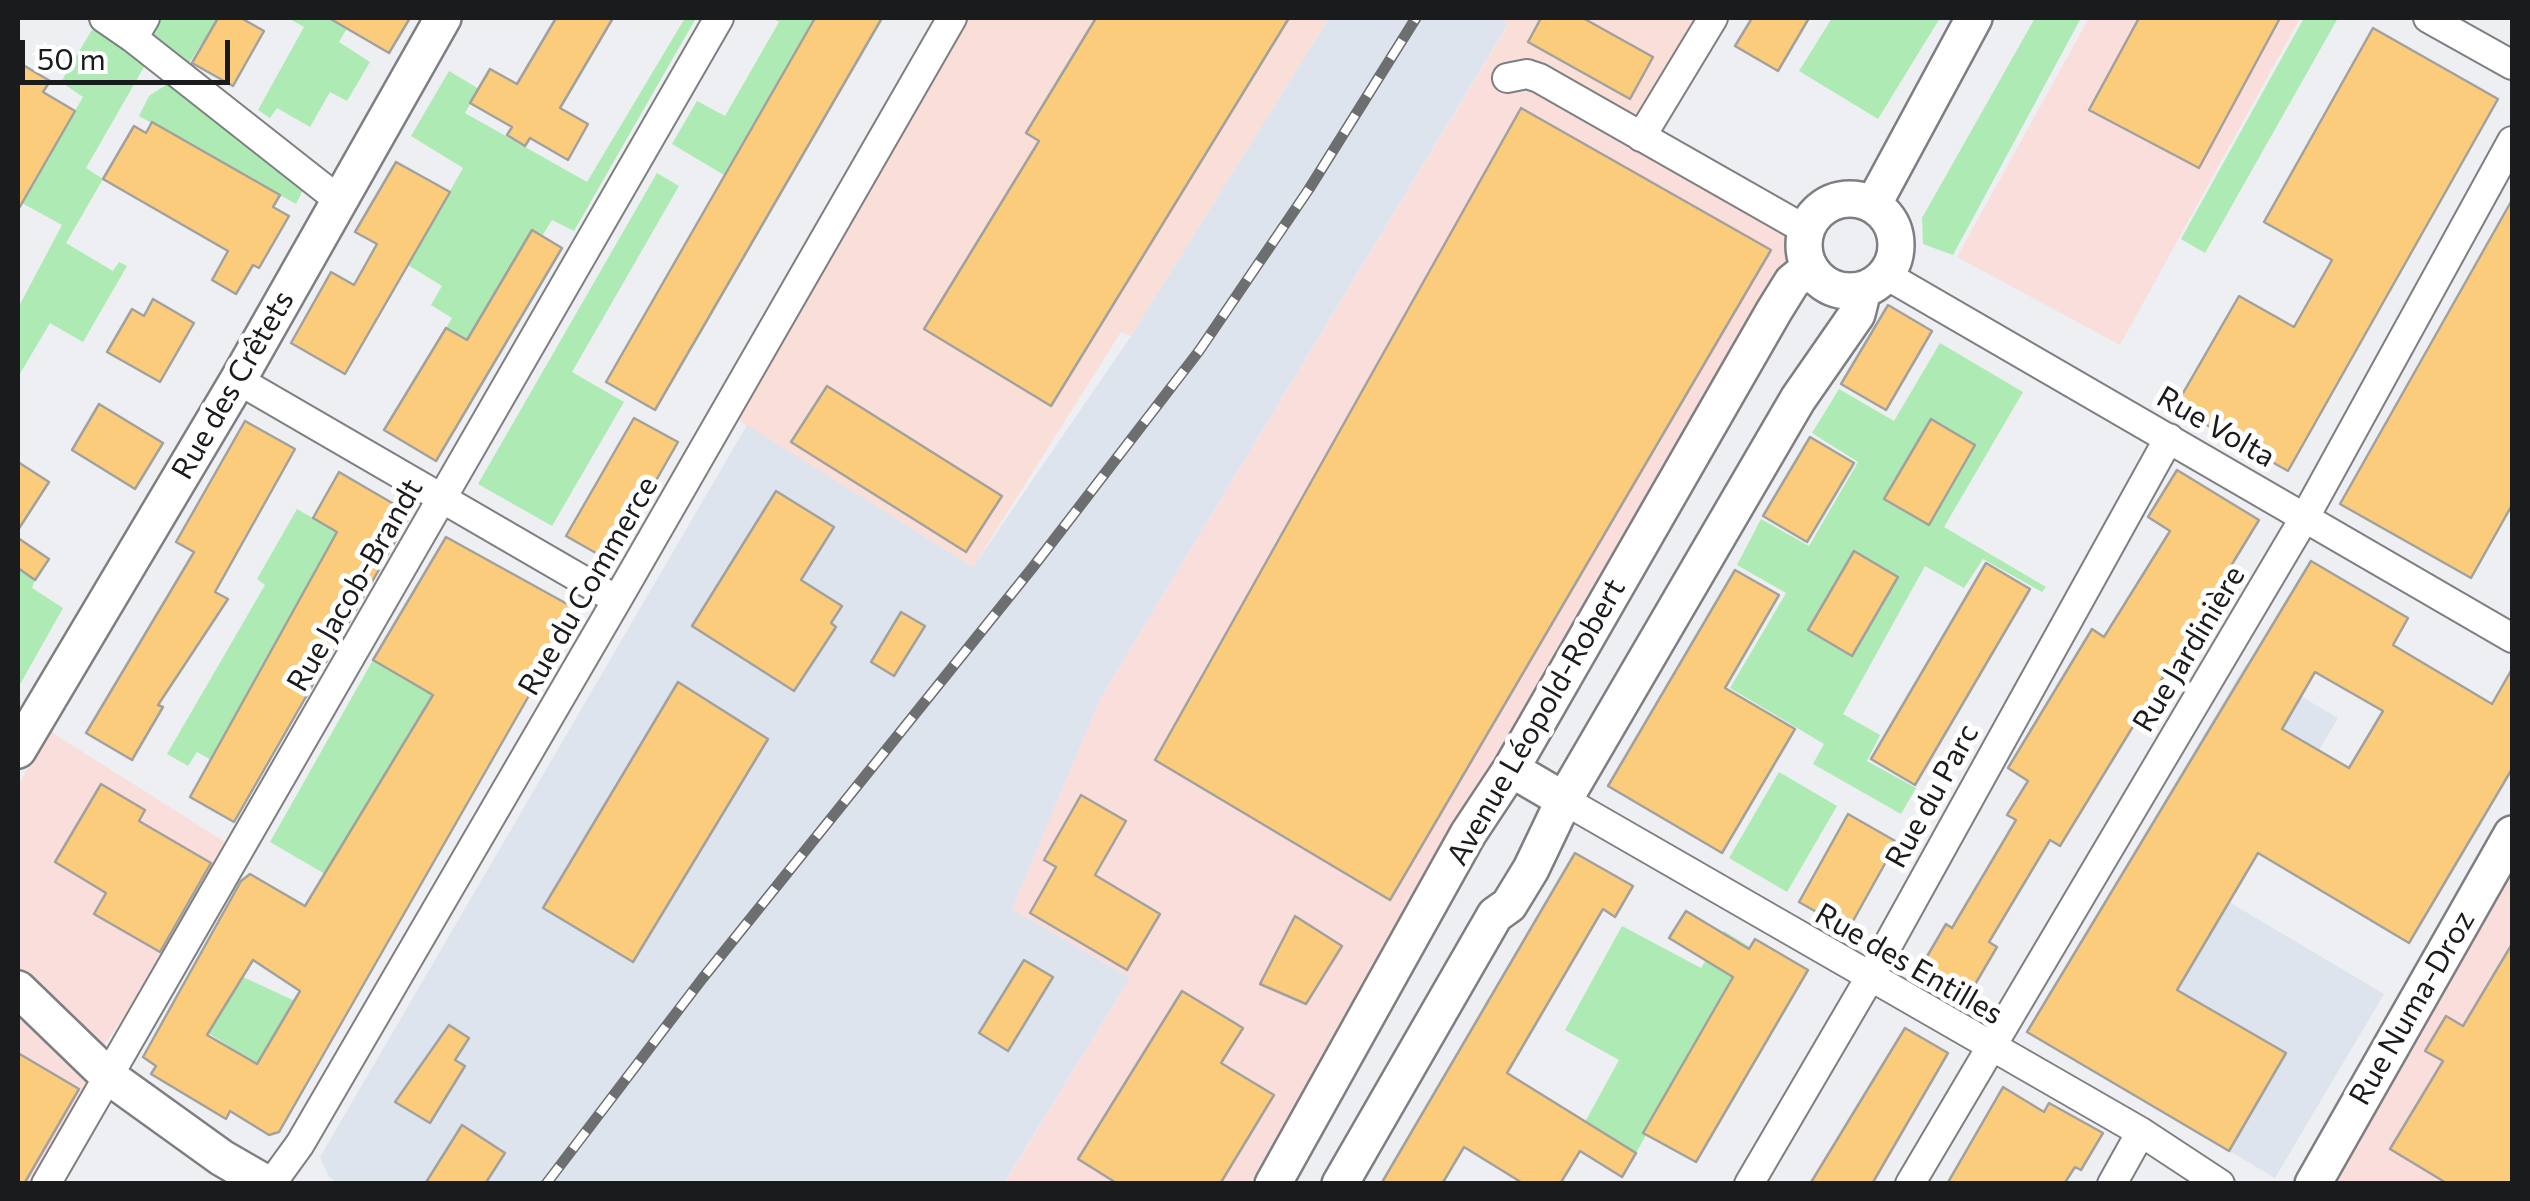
<!DOCTYPE html>
<meta charset="utf-8">
<style>
body{margin:0}
#map{position:relative;width:2530px;height:1201px;overflow:hidden;background:#edeff2;font-family:Commissioner,sans-serif}
canvas{display:block}
.frame{position:absolute;inset:0;border:20px solid #1a1b1c;pointer-events:none}
.scale{position:absolute;left:20px;top:40px;width:210px;height:45px;box-sizing:border-box;border:5px solid #1a1b1c;border-top:0;padding-left:12px;font-size:30px;line-height:35px;white-space:nowrap;color:#1a1b1c;-webkit-text-stroke:8px #fff;paint-order:stroke}
</style>
<div id="map">
<canvas width="2530" height="1201"></canvas>
<div class="frame"></div>
<div class="scale">50 m</div>
</div>
<script>
const c = document.querySelector('canvas').getContext('2d');
c.lineJoin = 'round';
function fill(path, color) {
  c.fillStyle = color;
  c.fill(path, 'evenodd');
}
function toPath(rows) {
  const path = new Path2D();
  for (const r of rows) {
    if (r.length === 3) {
      path.moveTo(r[0] + r[2], r[1]);
      path.arc(r[0], r[1], r[2], 0, 2 * Math.PI);
      continue;
    }
    path.moveTo(r[0], r[1]);
    for (let i = 2; i < r.length; i += 2) path.lineTo(r[i], r[i + 1]);
  }
  return path;
}
function trace(path, color, width, dash) {
  c.strokeStyle = color;
  c.lineWidth = width;
  c.lineCap = dash ? 'butt' : 'round';
  c.setLineDash(dash || []);
  c.stroke(path);
}
function label(font, color, halo, rows, align = 'center') {
  c.font = font + ' Commissioner,sans-serif';
  c.lineWidth = 10;
  c.setLineDash([]);
  c.textBaseline = 'middle';
  c.strokeStyle = halo;
  c.fillStyle = color;
  for (const [text, x, y, turn = 0] of rows) {
    c.save();
    c.translate(x, y);
    c.rotate((+turn || 0) * Math.PI / 180);
    c.textAlign = isNaN(turn) ? turn : align;
    if (halo) c.strokeText(text, 0, 0);
    c.fillText(text, 0, 0);
    c.restore();
  }
}
fill(toPath([
 [2089,18,2300,18,2120,345,1957,257],
 [1488,58,1804,237,1250,1183,1004,1184,1130,978,1012,909,1100,699],
 [48,730,228,844,158,966,90,1066,112,1087,58,1183,18,1184,18,786],
 [2512,863,2512,1183,2329,1184]
]), '#f9dedc');
fill(toPath([
 [964,18,1329,18,1131,336,1121,332,973,567,733,417],
 [1498,18,1698,18,1629,138,1488,58,1508,25]
]), '#f9dfd8');
fill(toPath([
 [1329,18,1498,18,1508,24,1100,699,1012,909,1130,978,1004,1183,339,1184,329,1177,320,1157,747,425,973,567,1131,336],
 [2246,664,2338,718,2229,902,2384,994,2275,1178,2027,1032]
]), '#dee4ed');
fill(toPath([
 [160,18,218,18,188,65,151,33],
 [288,18,353,18,339,42,370,62,347,101,330,92,310,127,277,108,270,118,258,110,304,27],
 [685,18,696,18,574,231,552,220,542,236,562,248,498,358,446,328,452,318,431,305,442,286,408,265,463,168,411,136,449,71,479,89,465,113,587,182],
 [772,18,815,18,724,175,672,144,697,101,725,116,779,22],
 [1832,18,1940,18,1878,119,1799,71],
 [2035,18,2081,18,1953,255,1923,244,1922,218],
 [2304,18,2338,18,2205,253,2181,239],
 [93,28,136,54,144,67,86,168,103,179,66,243,113,271,119,262,127,266,83,342,50,323,18,377,18,308,62,225,22,203,83,97,61,82],
 [169,83,304,188,296,204,139,116,149,96],
 [657,173,679,186,572,372,624,402,552,526,478,484],
 [1940,343,2023,392,1944,527,2046,587,2042,592,1983,559,1964,588,1925,566,1843,714,1880,735,1867,761,1916,788,1901,814,1813,764,1824,744,1730,688,1786,593,1737,565,1761,519,1809,546,1858,462,1812,433,1839,389,1894,421],
 [297,509,337,532,211,760,197,752,188,766,167,754,265,585,257,579],
 [18,568,35,580,32,588,63,608,18,688],
 [373,660,433,694,325,874,270,842],
 [1779,772,1837,806,1787,892,1729,858],
 [1622,926,1701,968,1724,931,1750,947,1636,1153,1585,1122,1619,1060,1565,1030],
 [243,977,295,1001,257,1064,208,1033]
]), '#aeeab3');
const building = toPath([
 [218,18,241,18,264,31,233,86,192,63,218,18],
 [329,18,410,18,389,53,329,18],
 [556,18,613,18,560,108,588,124,568,160,530,138,525,146,507,135,512,127,470,103,490,69,517,84,556,18],
 [815,18,882,18,655,410,606,382,815,18],
 [1096,18,1289,18,1051,406,924,329,1039,141,1026,133,1096,18],
 [1541,18,1583,18,1653,57,1630,99,1528,42,1541,18],
 [1752,18,1809,18,1778,71,1735,46,1752,18],
 [2139,18,2280,18,2199,168,2089,110,2139,18],
 [2373,28,2498,99,2288,471,2175,407,2239,296,2294,327,2332,260,2264,222,2373,28],
 [18,62,50,81,43,92,75,111,18,210,18,62],
 [1521,108,1771,250,1390,900,1155,760,1521,108],
 [152,122,280,195,273,207,289,216,259,268,253,265,236,294,212,280,228,251,103,179,134,126,146,133,152,122],
 [396,162,450,192,345,374,291,343,331,272,354,285,377,244,355,232,396,162],
 [2512,200,2512,505,2471,578,2340,504,2512,200],
 [532,230,562,248,436,461,384,430,446,328,467,340,532,230],
 [153,299,194,323,160,382,107,352,132,309,144,316,153,299],
 [1888,305,1932,331,1886,410,1841,384,1888,305],
 [827,386,1002,496,966,552,791,442,827,386],
 [99,404,163,443,135,489,72,450,99,404],
 [634,418,678,442,610,561,566,536,634,418],
 [1931,419,1975,445,1929,525,1884,499,1931,419],
 [245,421,295,449,215,592,228,599,158,705,163,707,132,760,86,733,194,552,176,542,245,421],
 [1810,437,1854,463,1807,542,1763,516,1810,437],
 [18,462,49,482,18,530,18,462],
 [2177,470,2259,520,2060,846,2050,840,1989,942,1997,947,1970,993,1922,965,1946,924,1952,928,2016,820,2007,815,2028,781,2008,768,2092,629,2104,637,2170,531,2148,517,2177,470],
 [339,472,411,514,234,822,190,797,337,532,313,518,339,472],
 [776,491,834,527,801,580,842,606,831,623,836,627,794,691,692,626,776,491],
 [446,537,578,610,279,1132,269,1135,230,1111,226,1119,151,1074,156,1066,143,1057,241,881,250,874,305,906,433,695,373,660,446,537],
 [253,960,300,991,257,1064,207,1035,253,960],
 [18,538,49,559,35,580,18,568,18,538],
 [1854,551,1898,577,1852,656,1808,630,1854,551],
 [2311,561,2408,618,2393,645,2492,704,2512,669,2512,769,2409,943,2258,853,2177,990,2286,1053,2229,1151,2027,1032,2311,561],
 [2315,672,2383,711,2349,768,2282,729,2315,672],
 [1986,563,2030,589,1915,785,1871,759,1986,563],
 [1735,570,1779,595,1725,688,1795,729,1722,853,1608,786,1735,570],
 [901,612,925,626,894,676,871,662,901,612],
 [678,682,768,739,633,962,543,908,678,682],
 [101,784,145,810,139,821,211,863,160,952,94,914,106,893,55,862,101,784],
 [1081,795,1126,821,1095,875,1160,914,1127,970,1030,913,1056,867,1044,860,1081,795],
 [1848,814,1897,842,1848,930,1799,902,1848,814],
 [1575,853,1633,886,1615,917,1603,909,1507,1073,1636,1153,1622,1177,1580,1151,1560,1184,1524,1184,1464,1147,1442,1184,1381,1184,1575,853],
 [1686,911,1749,949,1755,939,1808,970,1696,1162,1643,1133,1733,977,1669,938,1686,911],
 [1295,916,1342,946,1306,1004,1260,984,1295,916],
 [2512,944,2512,1184,2448,1184,2390,1149,2443,1061,2425,1051,2446,1016,2463,1026,2512,944],
 [1024,960,1053,977,1008,1051,979,1033,1024,960],
 [1182,991,1243,1028,1221,1063,1274,1095,1220,1184,1118,1184,1078,1159,1182,991],
 [449,1025,469,1038,455,1060,465,1066,430,1123,395,1102,449,1025],
 [1905,1028,1948,1053,1872,1184,1810,1184,1905,1028],
 [18,1053,79,1089,24,1184,18,1184,18,1053],
 [2003,1087,2044,1112,2049,1103,2103,1133,2081,1170,2075,1167,2064,1184,1947,1184,2003,1087],
 [462,1125,505,1153,485,1184,425,1184,462,1125]
]);
fill(building, '#fbcc7b');
trace(building, '#a2a19e', 2.5);
const minor = toPath([
 [104,18,133,38,145,18],
 [2428,18,2512,65],
 [133,38,340,201],
 [1507,78,1527,74,1539,78,1806,230],
 [1641,137,1713,18],
 [1886,275,2512,638],
 [238,380,617,600],
 [1564,800,2141,1132,2220,1184],
 [46,1184,719,18],
 [271,1184,300,1144,617,600,952,18],
 [1749,1184,1869,979,2169,438],
 [1910,1184,2305,517,2512,141],
 [2112,1184,2141,1132]
]);
const major = toPath([
 [1850,245,46],
 [1873,205,1974,18],
 [18,750,238,380,443,18],
 [1511,769,1564,800],
 [18,989,108,1076,222,1158,267,1184],
 [1273,1184,1468,834,1511,769,1774,311,1792,282,1809,268],
 [1340,1184,1495,915,1509,905,1531,869,1564,800,1798,399,1857,314,1863,290],
 [2313,1184,2512,834]
]);
trace(minor, '#7e7f82', 32);
trace(major, '#7e7f82', 40);
trace(minor, '#fff', 28);
trace(major, '#fff', 35);
const rail = toPath([
 [546,1184,702,979,1033,567,1199,351,1309,189,1416,18]
]);
trace(rail, '#6c6e6f', 11);
trace(rail, '#fff', 8, [22]);
label('30px', '#1a1b1c', '#fff', [
 ["Rue des Crêtets",233,385,-60],
 ["Rue Volta",2216,427,30],
 ["Rue Jacob-Brandt",355,585,-60],
 ["Rue du Commerce",588,586,-60],
 ["Rue Jardinière",2189,649,-59],
 ["Avenue Léopold-Robert",1536,722,-60],
 ["Rue du Parc",1932,796,-61],
 ["Rue des Entilles",1909,964,30],
 ["Rue Numa-Droz",2412,1008,-60]
]);
</script>
